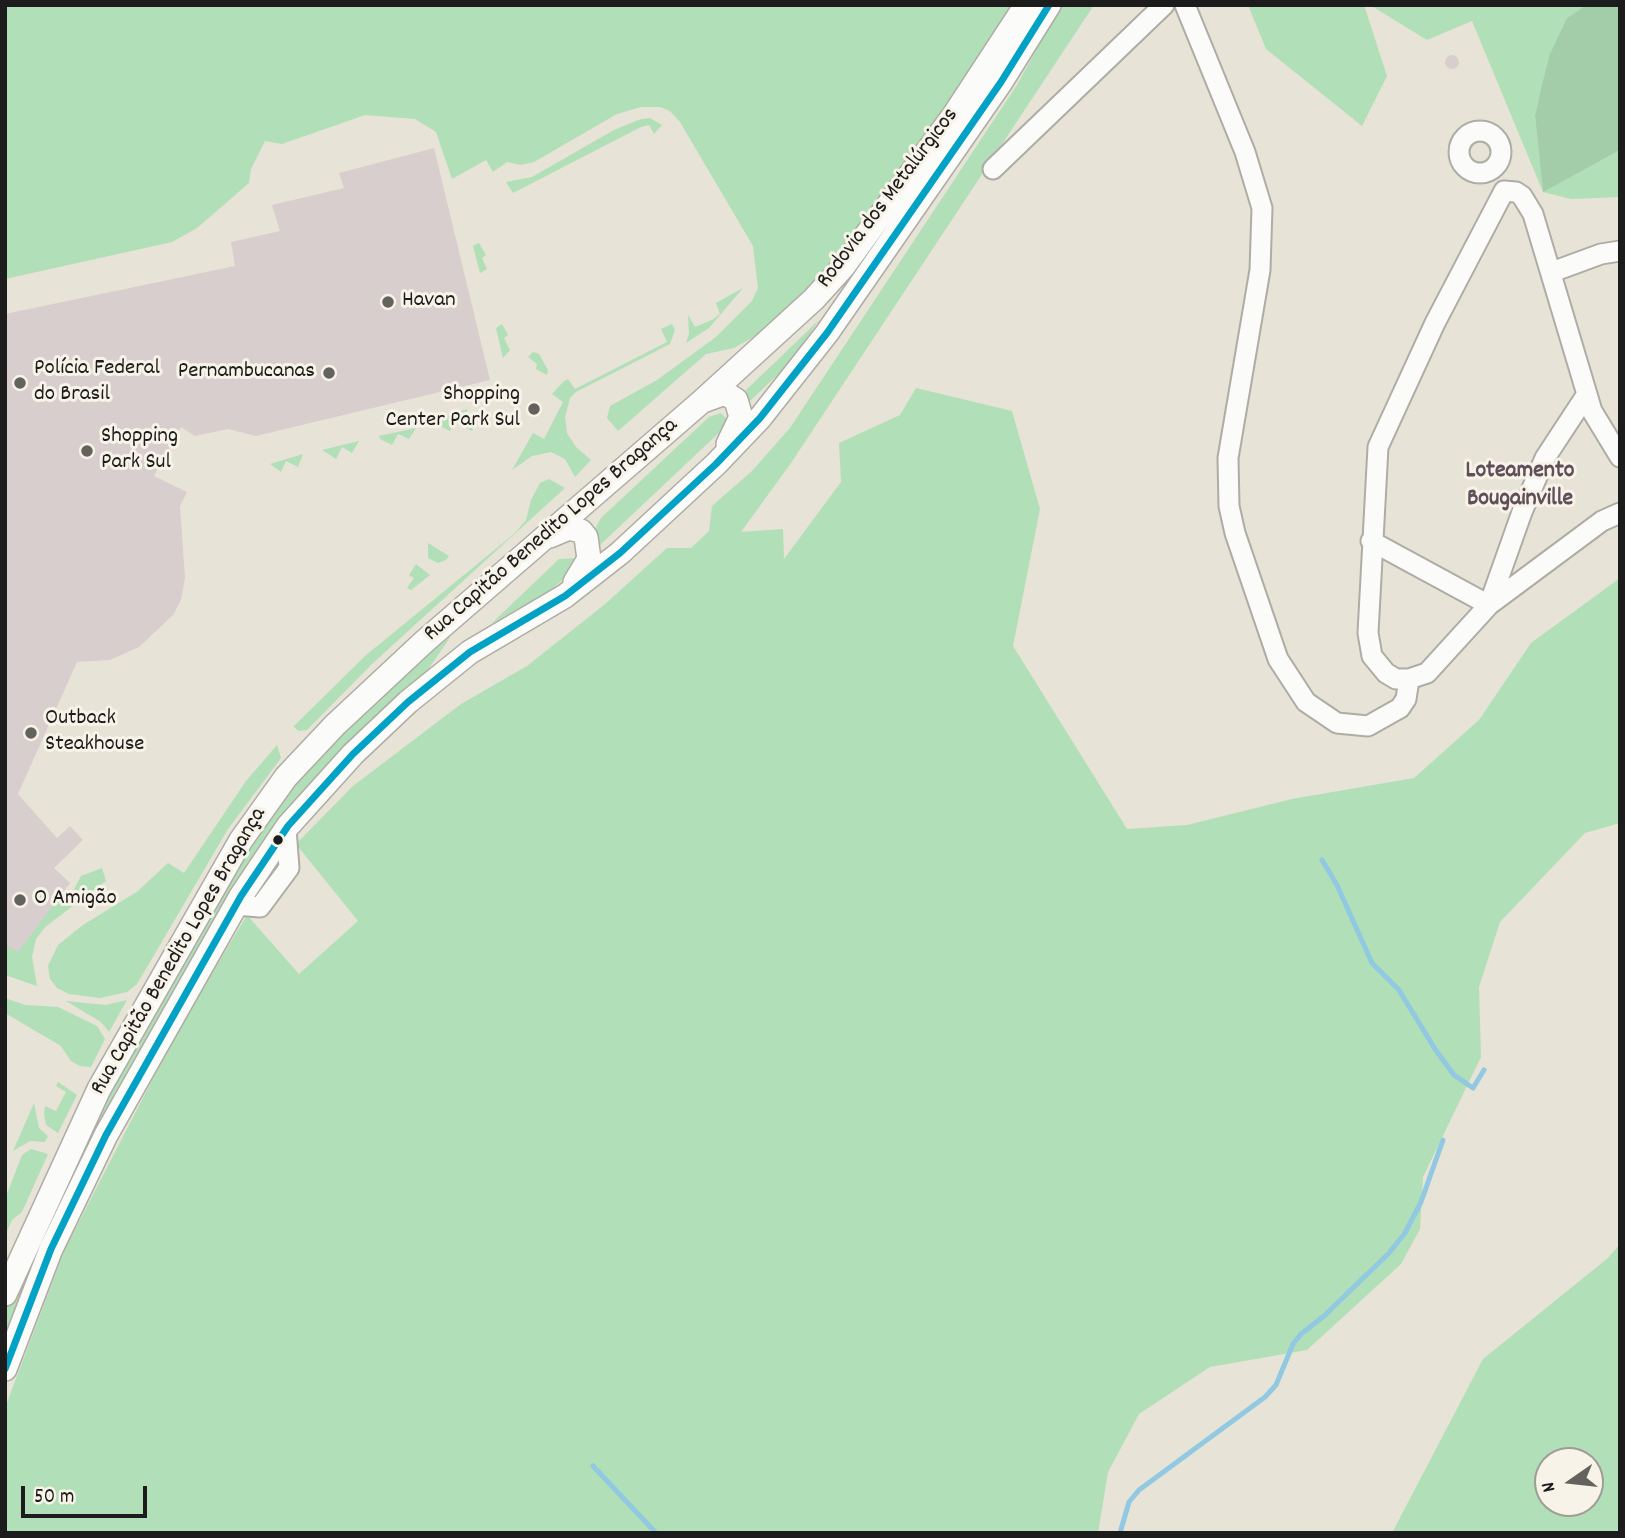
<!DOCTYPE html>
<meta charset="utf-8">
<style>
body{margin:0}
#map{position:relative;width:1625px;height:1538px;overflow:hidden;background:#e7e3d6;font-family:Dekko,sans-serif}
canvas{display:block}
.frame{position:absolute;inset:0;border:7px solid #1c1c1c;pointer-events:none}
.north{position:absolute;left:1534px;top:1447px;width:70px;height:70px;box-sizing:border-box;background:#f7f3e8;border:2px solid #9f9d96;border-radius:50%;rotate:256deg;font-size:19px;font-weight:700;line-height:28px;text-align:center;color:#1c1c1c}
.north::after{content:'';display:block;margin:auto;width:24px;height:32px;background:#63625d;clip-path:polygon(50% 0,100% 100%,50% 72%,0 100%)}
.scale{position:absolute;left:21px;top:1486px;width:126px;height:32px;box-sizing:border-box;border:4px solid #1c1c1c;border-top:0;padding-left:9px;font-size:21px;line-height:24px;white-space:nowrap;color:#1c1c1c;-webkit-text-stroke:5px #f7f3e8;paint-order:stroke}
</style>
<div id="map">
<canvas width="1625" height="1538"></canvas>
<div class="frame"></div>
<div class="north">N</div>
<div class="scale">50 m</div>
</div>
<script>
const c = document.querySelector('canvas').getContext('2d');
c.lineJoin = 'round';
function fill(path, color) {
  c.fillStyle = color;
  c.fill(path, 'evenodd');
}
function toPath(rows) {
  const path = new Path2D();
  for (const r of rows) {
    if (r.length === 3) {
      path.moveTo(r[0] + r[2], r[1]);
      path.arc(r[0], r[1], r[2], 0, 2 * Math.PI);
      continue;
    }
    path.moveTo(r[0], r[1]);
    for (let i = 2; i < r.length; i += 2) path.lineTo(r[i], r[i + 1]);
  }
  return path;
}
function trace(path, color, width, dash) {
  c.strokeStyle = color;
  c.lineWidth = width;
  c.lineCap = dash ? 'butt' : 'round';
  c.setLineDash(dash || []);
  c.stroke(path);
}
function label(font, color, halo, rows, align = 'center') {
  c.font = font + ' Dekko,sans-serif';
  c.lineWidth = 6;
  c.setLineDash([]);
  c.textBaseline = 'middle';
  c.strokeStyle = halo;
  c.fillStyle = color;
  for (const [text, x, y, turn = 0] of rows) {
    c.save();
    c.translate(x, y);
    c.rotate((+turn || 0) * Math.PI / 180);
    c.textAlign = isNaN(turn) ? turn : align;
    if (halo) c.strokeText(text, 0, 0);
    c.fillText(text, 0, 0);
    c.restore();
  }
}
fill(toPath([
 [5,5,1017,5,900,175,832,263,790,309,773,326,734,348,706,354,618,431,607,418,610,406,657,380,716,337,752,301,758,288,753,246,680,122,670,111,660,107,641,107,617,114,534,162,521,165,507,162,493,172,486,160,452,179,436,132,415,119,365,115,282,144,265,141,251,169,249,183,197,228,172,242,5,279],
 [1061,5,1094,5,791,463,741,532,783,529,784,559,841,482,839,443,900,415,916,388,1012,411,1040,509,1013,646,1127,829,1187,825,1292,799,1414,778,1479,720,1531,643,1620,578,1620,823,1585,833,1500,922,1479,987,1481,1057,1423,1177,1420,1229,1401,1264,1307,1350,1210,1367,1139,1414,1108,1472,1098,1533,5,1533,5,1408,65,1249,179,1028,247,915,299,974,358,921,296,844,353,786,461,704,527,666,604,605,667,548,691,548,709,531,712,506,752,471,790,428,1017,85],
 [1248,5,1364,5,1387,76,1362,126,1266,49],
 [1370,5,1586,5,1567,18,1535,116,1543,191,1620,150,1620,197,1571,199,1543,192,1472,21,1427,40],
 [650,118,662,125,654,134,649,125,641,127,513,193,506,182,532,177,614,130,641,119],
 [479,243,486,255,482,258,487,269,480,273,473,246],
 [743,288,709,328,686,343,689,334,688,315,695,327,712,320,720,314,716,303],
 [819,320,791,362,749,402,743,393],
 [502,324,508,335,504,338,510,350,503,358,496,328],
 [672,324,675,330,670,344,576,392,570,398,565,417,567,433,576,447,591,460,575,477,565,459,551,452,532,456,512,470,533,433,544,439,563,402,552,394,563,382,568,379,575,389,667,342,661,329],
 [533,352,539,354,548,370,547,375,536,369,537,364,528,357],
 [468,409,463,419,474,425,472,431,454,421,450,431,436,424,439,418],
 [721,413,728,420,725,427,600,545,594,531,601,518,709,417],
 [416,428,409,439,398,434,392,445,380,439,379,436],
 [359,441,352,453,342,447,336,459,322,450],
 [303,454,298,467,286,461,281,472,270,464],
 [549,479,565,488,372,664,307,730,299,731,295,728,294,726,365,656,514,534,526,520,531,500,540,483],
 [428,543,449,556,446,560,438,563,428,558],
 [579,558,576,568,551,590,491,624,559,559],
 [416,564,430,575,411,590,407,588,414,578,409,575],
 [451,636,421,680,283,822,5,1345,5,1312,30,1251,108,1091,212,908,276,804,320,754,406,672],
 [277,745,281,758,228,829,137,984,127,992,100,998,69,994,57,988,50,979,48,966,58,945,83,925,138,891,168,863,184,873,246,781],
 [102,868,106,881,45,927,36,939,32,957,37,986,5,975,5,945,64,890,71,895,81,876],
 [5,998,25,1005,58,1007,97,1026,105,1039,91,1067,80,1066,71,1061,61,1046,5,1013],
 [127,1000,109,1032,101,1022,66,1001,106,1005],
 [58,1082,77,1095,58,1133,46,1125,44,1114,45,1106,56,1111,66,1092,56,1086],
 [34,1103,39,1128,48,1136,45,1142,30,1141,13,1151],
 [31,1149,48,1154,22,1212,12,1220,5,1236,5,1199,22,1155],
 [1620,1244,1620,1533,1392,1533,1483,1359,1608,1258],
 [1548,1461,1590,1461,1590,1503,1548,1503]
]), '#b1dfb7');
fill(toPath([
 [1586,5,1620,5,1620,150,1543,192,1535,116,1542,85,1550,54,1567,18]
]), '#a3cda9');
trace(toPath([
 [1322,860,1337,885,1372,963,1399,990,1435,1049,1454,1075,1473,1088,1484,1070],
 [593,1466,656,1533],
 [1120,1533,1129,1502,1139,1490,1265,1397,1276,1385,1293,1344,1301,1334,1324,1316,1389,1253,1405,1233,1421,1202,1443,1140]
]), '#90c9e1', 5);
fill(toPath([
 [1452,62,7],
 [434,148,490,380,256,436,228,429,195,436,181,427,154,476,187,492,180,506,185,578,181,600,173,615,139,647,110,660,77,662,18,794,57,838,70,826,83,840,54,868,70,883,18,952,5,945,5,314,235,266,231,242,280,231,272,205,344,188,339,173]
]), '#d9cece');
const minor = toPath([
 [1185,5,1245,152,1262,208,1260,270,1228,458,1229,506,1235,533,1278,659,1306,702,1337,723,1368,726,1400,708,1406,699,1409,679],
 [1480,152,21],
 [993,169,1164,5],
 [1552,272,1601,254,1620,251],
 [1620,457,1592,411,1533,214,1522,196,1516,192,1504,191,1435,323,1378,447,1368,633,1372,656,1386,673,1396,679,1409,679,1427,673,1489,605,1602,521,1620,513],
 [1371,541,1489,605,1522,512,1545,458,1587,394],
 [236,905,260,907,289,868,286,829]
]);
const major = toPath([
 [703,401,725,393,736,400,741,417,728,444],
 [550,536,569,528,581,531,586,537,589,559,575,582],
 [5,1294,99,1089,241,840,286,777,335,725,425,641,700,403,814,299,843,267,954,115,1026,5],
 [5,1369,51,1249,106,1135,241,896,288,826,353,754,408,702,470,652,565,596,620,553,716,464,760,418,827,333,1001,82,1049,5]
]);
trace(minor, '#aeaca4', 23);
trace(major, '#aeaca4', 26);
trace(minor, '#fbfbf9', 19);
trace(major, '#fbfbf9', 23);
trace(toPath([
 [5,1369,51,1249,106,1135,241,896,288,826,353,754,408,702,470,652,565,596,620,553,716,464,760,418,827,333,1001,82,1049,5]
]), '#01a2c5', 7);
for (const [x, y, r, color] of [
 [388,302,7,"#63625d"],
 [329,373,7,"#63625d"],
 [20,383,7,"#63625d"],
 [534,409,7,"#63625d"],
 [87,451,7,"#63625d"],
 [31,733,7,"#63625d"],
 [278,840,6,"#1c1c1c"],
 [20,900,7,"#63625d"]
]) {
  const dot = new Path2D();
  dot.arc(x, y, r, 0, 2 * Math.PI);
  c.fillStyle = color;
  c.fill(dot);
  trace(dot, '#f7f3e8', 2.5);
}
label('23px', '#1c1c1c', '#f7f3e8', [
 ["Rodovia dos Metalúrgicos",889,199,-53],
 ["Rua Capitão Benedito Lopes Bragança",552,531,-41],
 ["Rua Capitão Benedito Lopes Bragança",180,952,-60]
]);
label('23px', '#1c1c1c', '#f7f3e8', [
 ["Havan",402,302],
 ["Polícia Federal",34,370],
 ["do Brasil",34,396],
 ["Pernambucanas",315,373,"right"],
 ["Shopping",520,396,"right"],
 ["Center Park Sul",520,422,"right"],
 ["Shopping",101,438],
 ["Park Sul",101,464],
 ["Outback",45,720],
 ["Steakhouse",45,746],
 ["O Amigão",34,900]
], 'left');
label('bold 24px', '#614e5b', '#f7f3e8', [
 ["Loteamento",1520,473],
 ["Bougainville",1520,501]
]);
</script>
